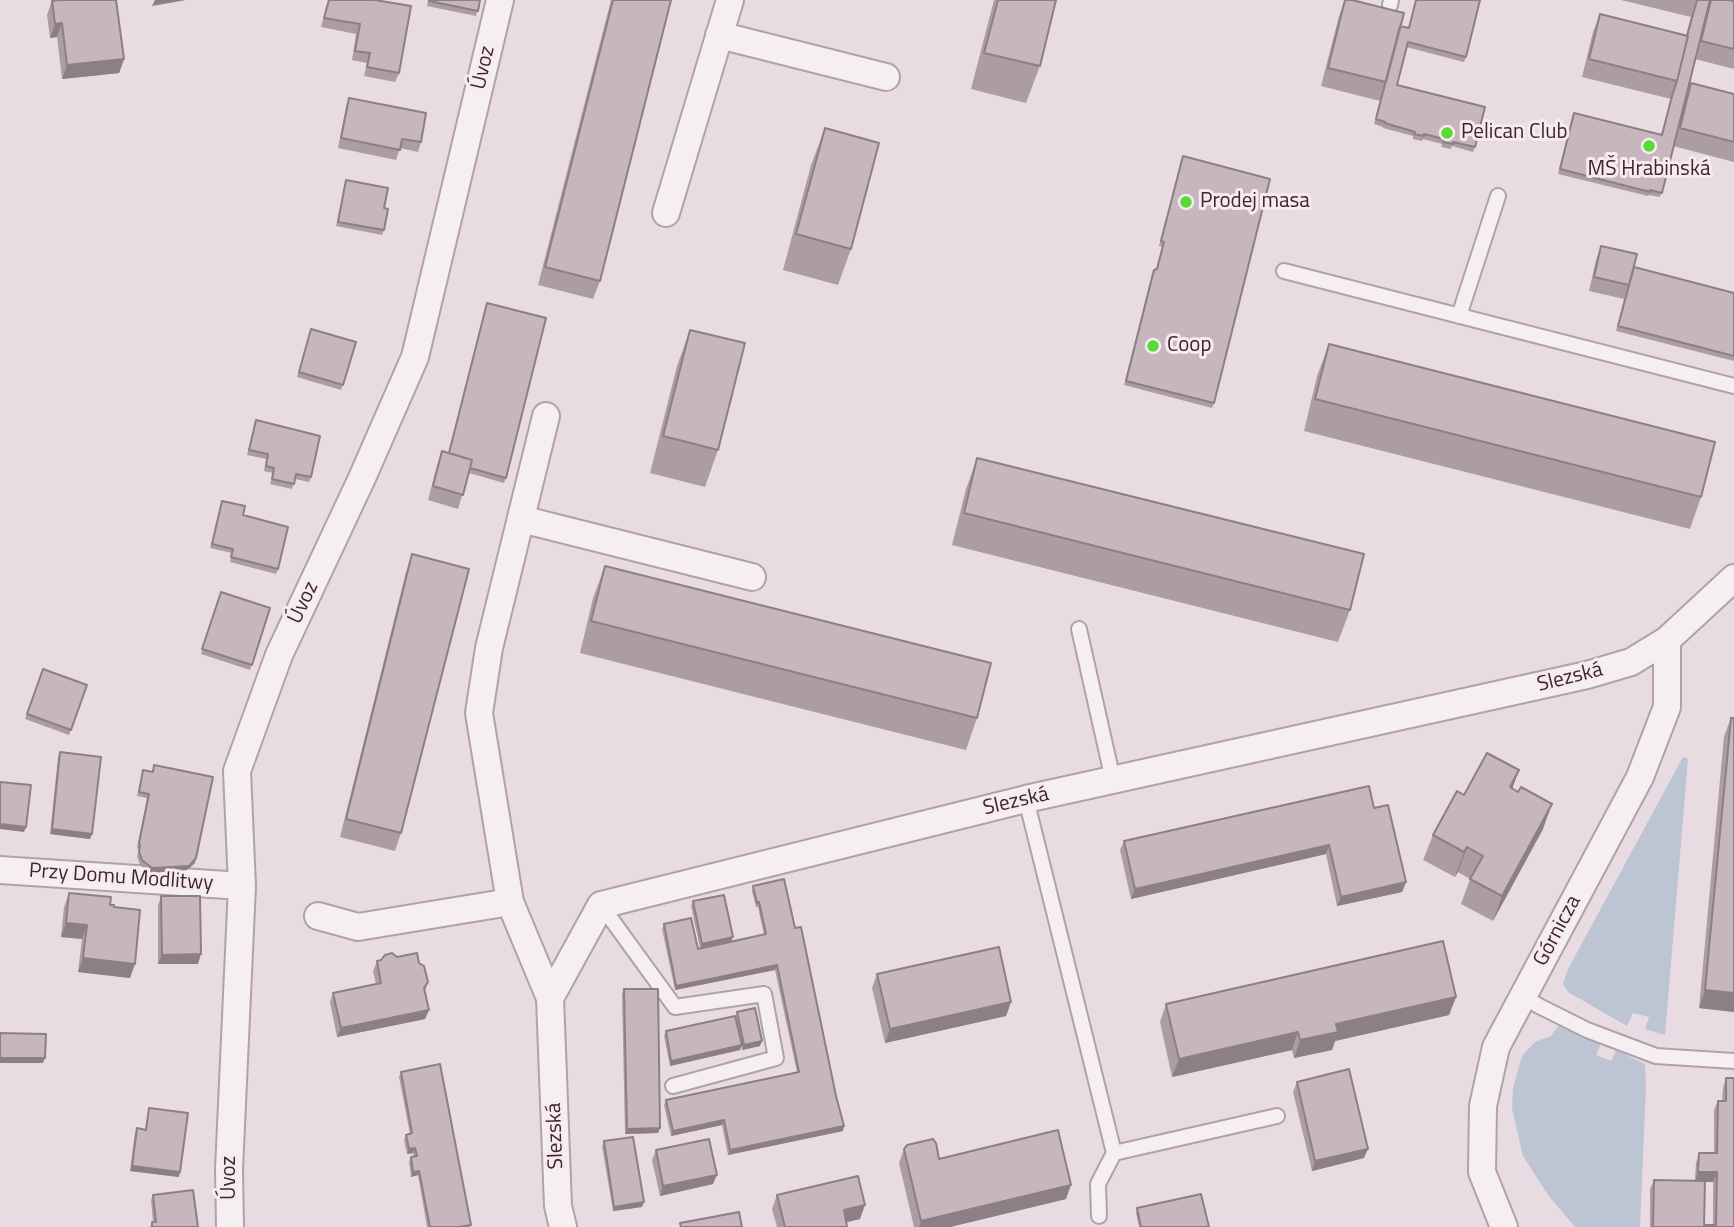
<!DOCTYPE html>
<meta charset="utf-8">
<style>
body{margin:0}
canvas{display:block;background:#e8dce2}
</style>
<canvas width="1734" height="1227"></canvas>
<script>
const c = document.querySelector('canvas').getContext('2d');
c.lineJoin = 'round';
function fill(path, color) {
  c.fillStyle = color;
  c.fill(path, 'evenodd');
}
function toPath(rows) {
  const path = new Path2D();
  for (const r of rows) {
    path.moveTo(r[0], r[1]);
    for (let i = 2; i < r.length; i += 2) path.lineTo(r[i], r[i + 1]);
  }
  return path;
}
function trace(path, color, width, dash) {
  c.strokeStyle = color;
  c.lineWidth = width;
  c.lineCap = dash ? 'butt' : 'round';
  c.setLineDash(dash || []);
  c.stroke(path);
}
function label(font, color, halo, rows, align = 'center') {
  c.font = font + ' "Titillium Web",sans-serif';
  c.lineWidth = 6;
  c.setLineDash([]);
  c.textBaseline = 'middle';
  c.strokeStyle = halo;
  c.fillStyle = color;
  for (const [text, x, y, turn = 0] of rows) {
    c.save();
    c.translate(x, y);
    c.rotate((+turn || 0) * Math.PI / 180);
    c.textAlign = isNaN(turn) ? turn : align;
    if (halo) c.strokeText(text, 0, 0);
    c.fillText(text, 0, 0);
    c.restore();
  }
}
fill(toPath([
 [1683,757,1688,759,1665,1035,1645,1029,1649,1017,1633,1013,1627,1026,1568,992,1563,984,1568,969],
 [1559,1025,1601,1044,1596,1055,1611,1061,1616,1050,1645,1064,1646,1087,1640,1227,1575,1227,1548,1195,1523,1156,1512,1109,1513,1088,1522,1056,1535,1042,1551,1036]
]), '#bdc4d3');
const service = toPath([
 [1390,5,1391,0],
 [1284,271,1734,386],
 [1459,316,1498,196],
 [1079,629,1113,780],
 [1026,799,1114,1153,1098,1184,1099,1216],
 [601,905,675,1007,764,994,776,1058,673,1086],
 [1523,996,1539,1006,1587,1030,1656,1056,1734,1061],
 [1114,1153,1277,1116]
]);
const minor = toPath([
 [719,35,886,77],
 [666,213,730,0],
 [546,416,489,648,479,713,510,902,550,998],
 [521,519,752,577],
 [0,870,242,886],
 [318,916,358,927,510,902],
 [230,1227,229,1169,242,886,237,771,279,655,362,478,415,357,500,0],
 [563,1227,558,1206,550,998,601,905,1026,799,1587,675,1631,662,1667,640,1734,578],
 [1504,1227,1482,1172,1483,1106,1496,1047,1640,777,1667,707,1667,640]
]);
trace(service, '#b2a1a9', 18);
trace(minor, '#b2a1a9', 30);
trace(service, '#f6eff2', 14);
trace(minor, '#f6eff2', 26);
fill(toPath([
 [52,0,116,0,124,59,119,73,62,79,57,37,50,38,47,15],
 [328,0,375,0,399,73,395,82,364,76,367,63,352,60,356,34,321,27],
 [428,0,480,0,476,16,427,6],
 [611,0,671,0,600,281,593,299,538,285],
 [994,0,1056,0,1040,66,1026,103,971,89],
 [1345,0,1466,57,1464,62,1406,47,1397,85,1475,147,1473,152,1452,146,1451,149,1441,147,1442,144,1423,139,1422,141,1413,139,1413,136,1383,128,1383,127,1374,124,1380,99,1380,101,1321,86,1339,16],
 [1621,0,1710,0,1734,1,1734,69,1695,59,1687,93,1691,83,1734,94,1734,162,1673,146,1660,197,1648,195,1648,196,1558,174,1572,118,1661,135,1671,99,1582,77,1593,32,1600,14,1686,36,1691,16,1691,17],
 [349,98,421,142,418,152,400,148,396,160,338,148,346,107],
 [825,128,851,249,838,285,783,270,811,165],
 [1181,161,1214,403,1212,408,1124,385,1152,274,1156,269,1162,247,1159,246],
 [346,180,384,208,384,230,382,235,336,226],
 [1601,246,1634,267,1734,293,1734,361,1616,331,1624,299,1589,291,1596,260],
 [311,329,356,342,341,390,297,377],
 [690,330,718,450,705,487,650,473,677,366],
 [1329,344,1701,497,1690,529,1304,431,1317,376],
 [256,420,311,477,309,482,295,479,292,489,270,484,273,473,264,471,266,459,247,455],
 [442,451,506,478,504,483,469,473,458,509,428,500,437,465],
 [977,458,1350,610,1338,642,952,545,966,489],
 [222,501,243,515,278,569,276,574,230,562,232,553,210,548],
 [412,554,401,833,395,851,340,837,406,572],
 [605,566,977,718,966,750,580,653,593,598],
 [221,592,270,608,250,670,201,654],
 [43,669,87,685,69,735,25,719],
 [1731,718,1734,718,1734,1012,1699,1008,1724,736],
 [60,752,90,839,50,834,58,757],
 [154,765,195,863,187,870,150,873,140,865,137,856,139,850,137,848,147,798,137,796,143,770,152,772],
 [1512,789,1543,829,1493,921,1461,904,1470,879,1458,872,1455,877,1423,860,1433,835,1464,795],
 [1374,808,1406,882,1402,892,1337,906,1326,854,1131,899,1120,850,1124,841],
 [753,886,843,1131,728,1155,722,1125,671,1136,664,1105,666,1100,797,1072,775,970,675,990,662,929,664,924,698,949,700,948,691,906,693,901,731,942,764,935,758,907,756,907,752,891],
 [69,893,110,905,130,978,78,972,82,939,61,937,64,907],
 [161,896,198,964,158,964,158,906],
 [397,957,419,963,428,982,425,991,429,1010,425,1019,337,1037,330,1002,333,993,376,984,373,971,377,961],
 [877,974,1011,1002,1006,1016,885,1043,872,988],
 [624,989,660,1128,658,1133,625,1134,622,994],
 [1456,997,1449,1015,1335,1041,1332,1050,1294,1058,1292,1050,1172,1077,1160,1022,1166,1004],
 [737,1012,760,1046,742,1050,742,1046,740,1050,670,1066,664,1036,666,1031,735,1017],
 [401,1072,470,1227,427,1227,418,1175,411,1177,409,1162,411,1157,414,1156,413,1153,407,1154,404,1140,406,1135,410,1134,399,1077],
 [1726,1078,1734,1227,1650,1227,1650,1189,1654,1180,1695,1180,1696,1163,1699,1153,1714,1153,1714,1110,1718,1101,1722,1101,1723,1088],
 [1705,1182,1713,1182,1713,1225,1704,1225],
 [1297,1082,1364,1158,1312,1171,1293,1092],
 [149,1108,179,1177,130,1171,135,1133,137,1128,145,1130],
 [604,1141,642,1207,613,1211,602,1146],
 [904,1149,1066,1199,950,1227,914,1227,899,1163],
 [656,1150,713,1184,660,1196,652,1160],
 [153,1195,198,1227,150,1227,152,1222,153,1222,151,1200],
 [777,1195,860,1219,846,1222,847,1227,777,1227,772,1209],
 [1137,1208,1209,1227,1139,1227,1136,1213]
]), '#ac9da3');
fill(toPath([
 [155,0,186,0,152,6],
 [62,23,57,37,50,38,55,24],
 [124,59,119,73,62,79,67,65],
 [1519,770,1510,795,1510,787],
 [1552,804,1543,829,1493,921,1502,896],
 [0,824,26,827,24,832,0,829],
 [52,829,92,834,90,839,50,834],
 [1329,845,1326,854,1131,899,1135,889],
 [1467,847,1458,872,1455,877,1464,852],
 [196,858,195,863,187,870,150,873,152,868],
 [1406,882,1402,892,1337,906,1341,897],
 [66,923,87,925,82,939,61,937],
 [733,937,731,942,700,949,702,944],
 [201,954,198,964,158,964,162,955],
 [83,958,135,964,130,978,78,972],
 [777,965,775,970,675,990,676,986],
 [1705,990,1734,993,1734,1012,1699,1008],
 [1456,997,1449,1015,1335,1041,1332,1050,1294,1058,1300,1040,1336,1024],
 [1011,1002,1006,1016,885,1043,890,1029],
 [429,1010,425,1019,337,1037,341,1028],
 [1298,1032,1292,1050,1172,1077,1179,1059],
 [762,1041,760,1046,742,1050,744,1045],
 [742,1045,740,1050,670,1066,671,1061],
 [0,1058,45,1058,43,1063,0,1063],
 [724,1120,722,1125,671,1136,673,1131],
 [844,1126,843,1131,728,1155,730,1150],
 [660,1128,658,1133,625,1134,627,1129],
 [415,1148,413,1153,407,1154,409,1149],
 [1368,1149,1364,1158,1312,1171,1315,1161],
 [132,1166,180,1172,179,1177,130,1171],
 [419,1171,418,1175,411,1177,413,1172],
 [1698,1172,1717,1172,1713,1182,1695,1182],
 [717,1175,713,1184,660,1196,663,1186],
 [1071,1185,1066,1199,950,1227,919,1227,921,1221],
 [644,1202,642,1207,613,1211,614,1207],
 [865,1205,860,1219,839,1224,844,1210]
]), '#8c7f85');
const building = toPath([
 [59,0,116,0,124,59,67,65,62,23,55,24,52,1,59,0],
 [329,0,375,0,411,6,399,73,367,67,370,53,355,51,360,24,324,18,329,0],
 [429,0,480,0,478,11,429,1,429,0],
 [613,0,671,0,600,281,545,267,613,0],
 [998,0,1056,0,1040,66,984,53,998,0],
 [1345,0,1352,0,1404,13,1386,82,1328,68,1345,0],
 [1416,0,1480,0,1466,57,1408,42,1397,85,1485,107,1475,147,1453,142,1453,144,1443,142,1444,139,1424,134,1424,136,1414,134,1415,132,1385,123,1385,122,1376,119,1400,26,1409,28,1416,0],
 [1697,0,1710,0,1662,193,1650,190,1650,192,1560,169,1574,113,1662,135,1672,96,1677,81,1688,36,1687,36,1697,0],
 [1711,0,1728,0,1734,1,1734,49,1701,41,1711,0],
 [1600,14,1688,36,1677,81,1589,59,1600,14],
 [1691,83,1734,94,1734,142,1680,128,1691,83],
 [349,98,426,113,421,142,402,139,400,150,341,138,349,98],
 [825,128,879,143,851,249,796,234,825,128],
 [1183,156,1270,179,1214,403,1126,381,1154,270,1157,269,1164,242,1161,241,1183,156],
 [346,180,388,188,384,208,388,209,384,230,338,222,346,180],
 [1601,246,1637,254,1629,285,1594,277,1601,246],
 [1634,267,1734,293,1734,356,1618,326,1634,267],
 [487,303,546,318,506,478,470,468,472,460,449,453,487,303],
 [311,329,356,342,343,385,299,372,311,329],
 [690,330,745,343,718,450,663,436,690,330],
 [1329,344,1715,442,1701,497,1315,399,1329,344],
 [256,420,320,436,311,477,296,474,294,484,272,479,274,468,266,466,268,454,249,450,256,420],
 [442,451,472,460,463,495,433,486,442,451],
 [977,458,1364,554,1350,610,964,513,977,458],
 [222,501,245,506,243,515,288,527,278,569,231,557,233,549,212,544,222,501],
 [412,554,469,569,401,833,346,819,412,554],
 [605,566,991,663,977,718,591,621,605,566],
 [221,592,270,608,252,665,202,649,221,592],
 [43,669,87,685,71,730,27,714,43,669],
 [1731,718,1734,718,1734,993,1705,990,1731,718],
 [60,752,101,757,92,834,52,829,60,752],
 [1487,753,1519,770,1510,787,1518,792,1521,787,1552,804,1502,896,1470,879,1483,856,1467,847,1464,852,1433,835,1457,791,1464,795,1487,753],
 [154,765,213,777,196,858,189,866,152,868,142,860,139,851,140,845,139,843,149,794,139,792,143,770,153,772,154,765],
 [0,782,31,785,26,827,0,824,0,782],
 [1369,786,1374,808,1388,805,1406,882,1341,897,1329,845,1135,889,1124,841,1369,786],
 [784,879,795,928,801,927,836,1096,844,1126,730,1150,724,1120,673,1131,666,1100,799,1072,777,965,676,986,664,924,691,918,698,949,766,934,759,902,757,903,753,886,784,879],
 [69,893,111,897,110,905,114,905,114,907,140,910,135,964,83,958,87,925,66,923,69,893],
 [724,895,733,937,702,944,693,901,724,895],
 [161,896,200,896,201,954,162,955,161,896],
 [1443,941,1456,997,1336,1024,1338,1032,1300,1040,1298,1032,1179,1059,1166,1004,1443,941],
 [999,947,1011,1002,890,1029,877,974,999,947],
 [392,953,397,957,417,953,419,963,424,966,428,982,424,988,429,1010,341,1028,333,993,381,983,377,961,381,960,385,955,392,953],
 [624,989,658,989,660,1128,627,1129,624,989],
 [755,1008,762,1041,744,1045,737,1012,755,1008],
 [735,1016,742,1045,671,1061,666,1031,735,1016],
 [0,1033,46,1034,45,1058,0,1058,0,1033],
 [440,1064,471,1225,459,1227,430,1227,419,1171,413,1172,411,1157,417,1156,415,1148,409,1149,406,1135,412,1133,401,1072,440,1064],
 [1349,1069,1368,1149,1315,1161,1297,1082,1349,1069],
 [1726,1078,1734,1078,1734,1227,1653,1227,1654,1180,1705,1181,1704,1225,1716,1225,1717,1172,1698,1172,1699,1153,1717,1153,1718,1101,1726,1101,1726,1078],
 [149,1108,188,1113,180,1172,132,1166,137,1128,146,1130,149,1108],
 [1058,1130,1071,1185,921,1221,904,1149,907,1145,933,1139,936,1143,939,1159,1058,1130],
 [633,1137,644,1202,614,1207,604,1141,633,1137],
 [709,1139,717,1175,663,1186,656,1150,709,1139],
 [858,1176,865,1205,844,1210,847,1227,785,1227,777,1195,858,1176],
 [193,1190,198,1227,152,1227,152,1222,156,1222,153,1195,193,1190],
 [1201,1194,1209,1227,1141,1227,1137,1208,1201,1194],
 [739,1212,742,1227,681,1227,680,1223,739,1212]
]);
fill(building, '#c8b6be');
trace(building, '#8c7f85', 2);
for (const [x, y, r, color] of [
 [1447,133,7,"#57da34"],
 [1649,146,7,"#57da34"],
 [1186,202,7,"#57da34"],
 [1153,346,7,"#57da34"]
]) {
  const dot = new Path2D();
  dot.arc(x, y, r, 0, 2 * Math.PI);
  c.fillStyle = color;
  c.fill(dot);
  trace(dot, '#f6ecf0', 2.5);
}
label('21px', '#402530', '#f6ecf0', [
 ["Úvoz",484,68,-77],
 ["Úvoz",304,603,-65],
 ["Slezská",1570,678,-14],
 ["Slezská",1016,802,-13],
 ["Przy Domu Modlitwy",121,878,4],
 ["Górnicza",1558,931,-62],
 ["Slezská",556,1136,-92],
 ["Úvoz",230,1178,-90]
]);
label('21px', '#402530', '#f6ecf0', [
 ["Pelican Club",1461,133],
 ["MŠ Hrabinská",1649,170,"center"],
 ["Prodej masa",1200,202],
 ["Coop",1167,346]
], 'left');
</script>
